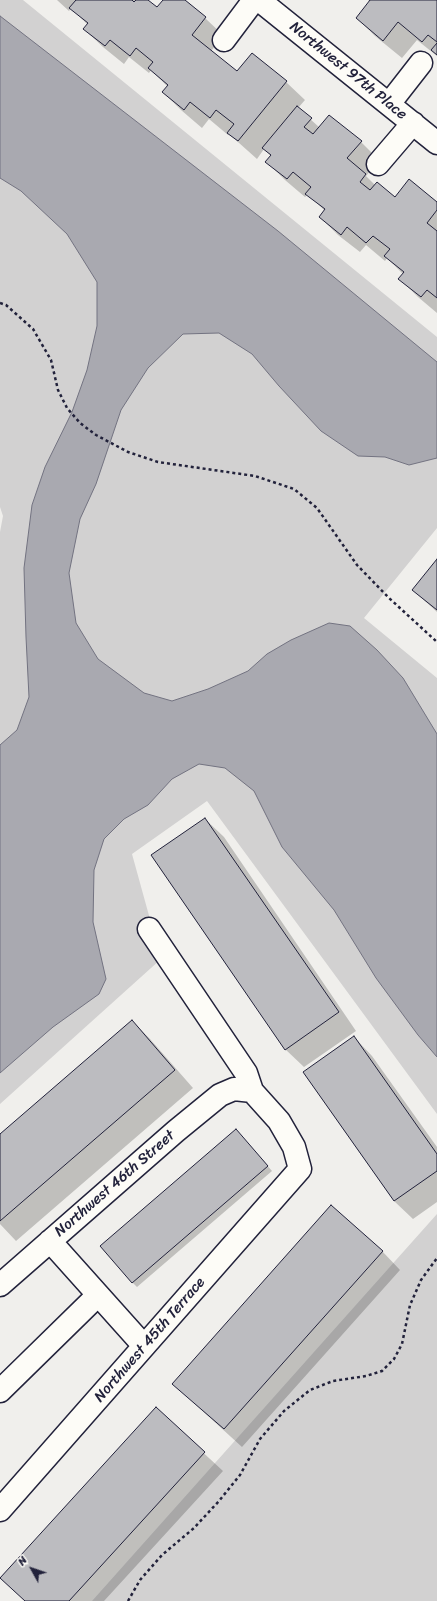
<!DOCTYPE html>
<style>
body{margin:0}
#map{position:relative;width:437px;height:1601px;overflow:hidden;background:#f0efec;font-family:Sriracha,sans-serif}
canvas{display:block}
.north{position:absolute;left:12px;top:1549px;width:40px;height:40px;-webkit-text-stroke:3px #fdfcf7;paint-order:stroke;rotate:310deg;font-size:11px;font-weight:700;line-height:16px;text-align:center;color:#22223b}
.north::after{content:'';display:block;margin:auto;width:14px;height:18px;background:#22223b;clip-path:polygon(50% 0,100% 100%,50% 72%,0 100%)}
</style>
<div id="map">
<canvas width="437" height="1601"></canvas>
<div class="north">N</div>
</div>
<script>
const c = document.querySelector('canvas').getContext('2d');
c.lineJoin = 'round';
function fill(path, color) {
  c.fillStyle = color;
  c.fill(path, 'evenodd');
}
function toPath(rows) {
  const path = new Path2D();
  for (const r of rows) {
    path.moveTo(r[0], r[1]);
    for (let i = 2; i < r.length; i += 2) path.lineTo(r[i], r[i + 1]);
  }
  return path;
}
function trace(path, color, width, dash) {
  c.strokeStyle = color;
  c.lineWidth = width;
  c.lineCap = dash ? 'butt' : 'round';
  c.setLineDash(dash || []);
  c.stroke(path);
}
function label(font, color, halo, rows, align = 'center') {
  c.font = font + ' Sriracha,sans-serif';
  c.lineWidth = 3.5;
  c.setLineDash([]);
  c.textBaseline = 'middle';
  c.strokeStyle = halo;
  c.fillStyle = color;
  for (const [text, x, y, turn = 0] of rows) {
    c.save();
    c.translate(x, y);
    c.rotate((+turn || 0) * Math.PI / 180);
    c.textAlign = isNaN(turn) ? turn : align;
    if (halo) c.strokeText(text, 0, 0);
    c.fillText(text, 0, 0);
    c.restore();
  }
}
fill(toPath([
 [0,0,23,0,437,337,437,528,364,618,437,678,437,1114,207,801,132,854,161,959,0,1104,0,532,3,516,0,507],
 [437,1214,437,1601,92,1601]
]), '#d2d1d1');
const water = toPath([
 [0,16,278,231,437,362,437,458,409,465,385,457,358,456,321,431,279,386,252,354,219,333,183,334,148,368,121,410,96,484,80,519,69,573,76,623,98,659,144,693,172,701,208,689,248,671,267,654,291,640,329,623,350,626,377,650,403,678,437,734,437,1057,418,1035,376,978,334,910,282,847,254,791,225,768,199,764,172,779,148,805,124,819,104,839,94,870,93,922,106,979,99,994,53,1027,0,1073,0,745,17,730,29,697,26,637,24,568,32,505,45,467,72,412,87,370,97,326,97,282,67,234,21,191,0,178,0,16]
]);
fill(water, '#a9a9b0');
trace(water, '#737381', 1);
fill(toPath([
 [57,0,147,0,157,9,164,0,184,0,205,18,224,36,211,51,237,73,252,54,286,82,305,100,298,108,320,128,361,142,379,160,366,176,375,185,395,198,437,203,437,313,418,297,400,279,403,274,387,258,385,261,366,245,360,252,338,235,320,217,325,211,308,194,305,197,285,180,267,162,271,156,264,149,257,159,229,134,228,135,209,119,202,128,181,110,163,92,168,87,151,70,149,73,129,57,124,64,103,47,84,29,88,25,71,8,69,11],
 [368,0,437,0,437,56,417,40,402,58,375,36,357,18,370,2],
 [437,560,437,612,413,590],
 [205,819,224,837,356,1031,304,1067,285,1049],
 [132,1021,150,1039,193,1088,16,1241,0,1224,0,1135],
 [354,1037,372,1056,437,1147,437,1202,413,1219,394,1201,304,1073],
 [241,1135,272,1171,137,1287,132,1282],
 [382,1251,400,1270,242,1447,173,1384],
 [156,1409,223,1471,104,1601,25,1601,1,1578]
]), '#0003');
const building = toPath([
 [76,0,132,0,134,2,136,0,148,0,157,7,163,0,185,0,206,17,192,35,237,71,252,53,287,81,238,141,227,133,234,124,216,110,210,118,190,102,184,110,162,92,168,85,148,68,153,62,136,48,130,56,110,40,105,46,83,29,88,23,69,8,76,0],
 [370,0,437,0,437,42,428,35,422,42,398,22,383,41,356,18,370,0],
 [437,43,437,55,431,50,437,43],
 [297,106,312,118,304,127,313,134,329,115,362,141,347,158,366,174,360,182,370,190,377,182,395,197,409,179,437,202,437,210,427,223,437,231,437,298,427,290,421,297,398,279,404,272,384,256,390,249,373,236,366,243,347,227,341,235,319,217,325,209,305,194,311,187,293,172,287,179,265,162,271,155,262,148,297,106],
 [437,559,437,610,412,590,437,559],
 [205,818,339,1012,285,1050,151,855,205,818],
 [132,1020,175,1070,0,1221,0,1134,132,1020],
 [354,1036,437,1154,437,1171,394,1201,303,1072,354,1036],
 [236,1129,268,1166,132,1283,100,1246,236,1129],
 [331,1205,383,1251,224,1429,172,1384,331,1205],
 [156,1407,205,1452,69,1601,25,1601,0,1578,156,1407]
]);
fill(building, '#bcbcc0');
trace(building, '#22223b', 1);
const minor = toPath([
 [259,0,437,143],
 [224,40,254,0],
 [389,104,421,63],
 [378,164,413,123],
 [149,929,246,1073,252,1091],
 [50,1241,144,1346],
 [0,1285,176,1131,220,1095,234,1089,252,1091,279,1121,294,1147,300,1169,0,1510],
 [0,1391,98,1295]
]);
trace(minor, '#22223b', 25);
trace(toPath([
 [0,303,6,305,33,329,51,360,58,390,67,408,80,423,96,435,128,452,158,462,255,476,294,489,317,508,357,565,389,598,437,642],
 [128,1601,140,1580,162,1555,194,1528,219,1501,240,1475,260,1439,284,1411,310,1390,333,1381,366,1376,382,1371,394,1359,402,1344,410,1305,421,1280,437,1258]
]), '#22223b', 2.5, [3, 3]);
trace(minor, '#fdfcf7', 22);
label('15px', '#22223b', '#fdfcf7', [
 ["Northwest 97th Place",348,71,39],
 ["Northwest 46th Street",115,1184,-41],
 ["Northwest 45th Terrace",150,1340,-49]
]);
</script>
